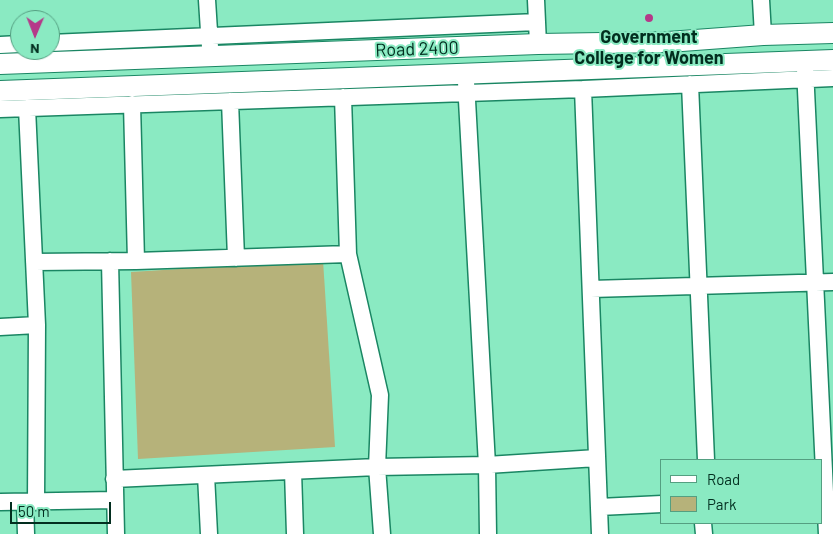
<!DOCTYPE html>
<style>
body{margin:0}
#map{position:relative;width:833px;height:534px;overflow:hidden;background:#8aeac2;font-family:Barlow,sans-serif}
canvas{display:block}
.legend{position:absolute;left:660px;top:459px;width:162px;height:65px;box-sizing:border-box;background:#8aeac2;border:1px solid #549f81;margin:0;padding:6px 9px;list-style:none;font-size:15px;color:#022e1f}
.legend li{display:flex;align-items:center;gap:10px;height:25px}
.legend b{width:25px;border:1px solid #549f81}
.north{position:absolute;left:10px;top:10px;width:50px;height:50px;box-sizing:border-box;background:#8aeac2;border:1px solid #549f81;border-radius:50%;rotate:181deg;font-size:14px;font-weight:700;line-height:20px;text-align:center;color:#022e1f}
.north::after{content:'';display:block;margin:auto;width:18px;height:22px;background:#b53989;clip-path:polygon(50% 0,100% 100%,50% 72%,0 100%)}
.scale{position:absolute;left:10px;top:502px;width:101px;height:22px;box-sizing:border-box;border:2px solid #022e1f;border-top:0;padding-left:6px;font-size:15px;line-height:18px;white-space:nowrap;color:#022e1f;-webkit-text-stroke:4px #8aeac2;paint-order:stroke}
</style>
<div id="map">
<canvas width="833" height="534"></canvas>
<ul class="legend">
<li><b style="height:6px;background:#fff"></b>Road</li>
<li><b style="height:14px;background:#b6b27a"></b>Park</li>
</ul>
<div class="north">N</div>
<div class="scale">50 m</div>
</div>
<script>
const c = document.querySelector('canvas').getContext('2d');
c.lineJoin = 'round';
function fill(path, color) {
  c.fillStyle = color;
  c.fill(path, 'evenodd');
}
function toPath(rows) {
  const path = new Path2D();
  for (const r of rows) {
    path.moveTo(r[0], r[1]);
    for (let i = 2; i < r.length; i += 2) path.lineTo(r[i], r[i + 1]);
  }
  return path;
}
function trace(path, color, width, dash) {
  c.strokeStyle = color;
  c.lineWidth = width;
  c.lineCap = dash ? 'butt' : 'round';
  c.setLineDash(dash || []);
  c.stroke(path);
}
function label(font, color, halo, rows, align = 'center') {
  c.font = font + ' Barlow,sans-serif';
  c.lineWidth = 4;
  c.setLineDash([]);
  c.textBaseline = 'middle';
  c.strokeStyle = halo;
  c.fillStyle = color;
  for (const [text, x, y, turn = 0] of rows) {
    c.save();
    c.translate(x, y);
    c.rotate((+turn || 0) * Math.PI / 180);
    c.textAlign = isNaN(turn) ? turn : align;
    if (halo) c.strokeText(text, 0, 0);
    c.fillText(text, 0, 0);
    c.restore();
  }
}
fill(toPath([
 [323,260,335,447,138,459,131,272]
]), '#b6b27a');
const minor = toPath([
 [207,0,210,47],
 [536,0,538,44],
 [761,0,763,35],
 [50,43,537,22],
 [0,45,20,44],
 [805,69,827,534],
 [466,82,487,465,488,534],
 [690,84,706,460],
 [583,89,600,534],
 [343,97,348,254,380,395,377,467,382,534],
 [230,101,236,258],
 [132,104,136,261],
 [27,108,37,325,36,502],
 [0,109,583,89,833,78],
 [110,261,116,534],
 [34,262,136,261,348,254],
 [591,289,833,282],
 [0,327,37,325],
 [293,471,295,534],
 [206,475,209,534],
 [114,479,377,467,487,465,597,458],
 [0,502,115,500],
 [25,502,26,534],
 [599,507,662,504],
 [703,523,704,534]
]);
const major = toPath([
 [0,64,538,44,668,42,763,35,833,33],
 [0,91,833,60]
]);
trace(minor, '#1a8663', 19);
trace(major, '#1a8663', 22);
trace(minor, '#fff', 16);
trace(major, '#fff', 20);
for (const [x, y, r, color] of [
 [649,18,5,"#b53989"]
]) {
  const dot = new Path2D();
  dot.arc(x, y, r, 0, 2 * Math.PI);
  c.fillStyle = color;
  c.fill(dot);
  trace(dot, '#8aeac2', 2);
}
label('bold 18px', '#022e1f', '#8aeac2', [
 ["Government",649,37],
 ["College for Women",649,58]
]);
label('18px', '#022e1f', '#8aeac2', [
 ["Road 2400",417,49,-2]
]);
</script>
